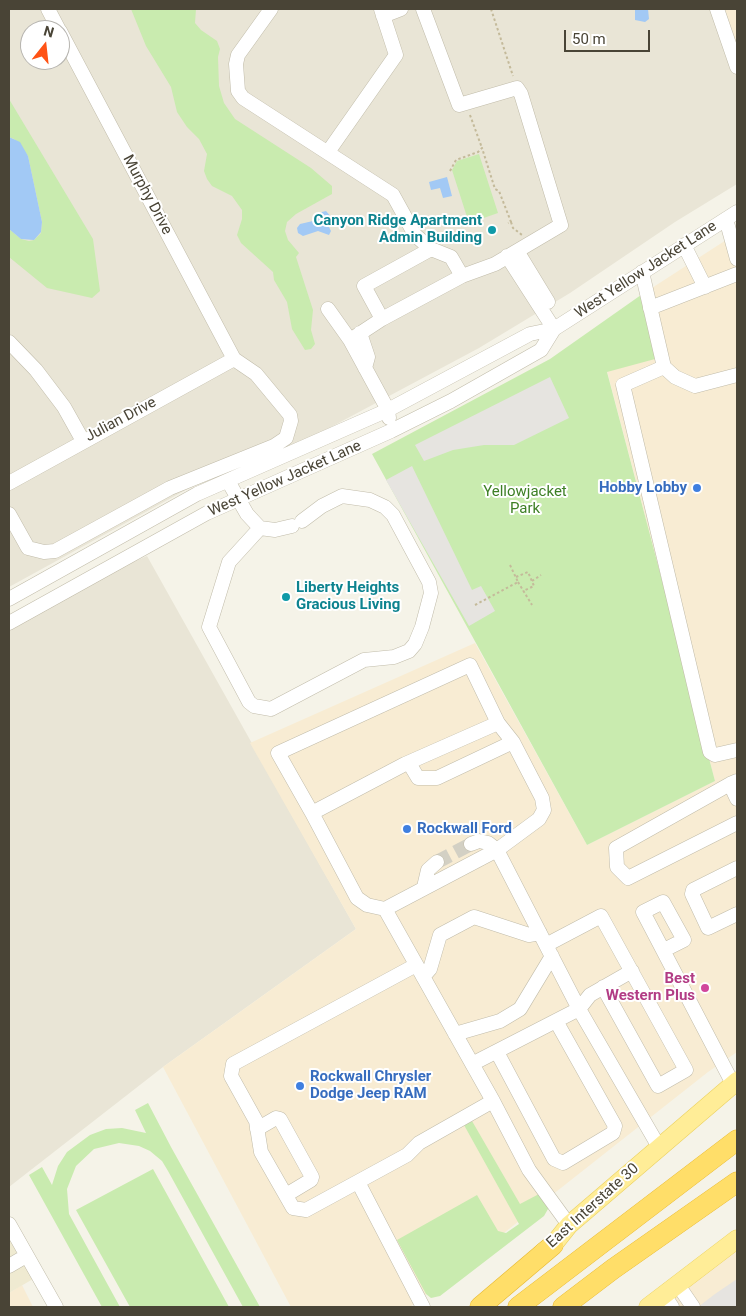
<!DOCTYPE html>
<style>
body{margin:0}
#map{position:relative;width:746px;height:1316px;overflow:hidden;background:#f5f3e8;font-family:Roboto,sans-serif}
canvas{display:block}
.frame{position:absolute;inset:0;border:10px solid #494436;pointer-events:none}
.north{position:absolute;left:20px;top:20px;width:50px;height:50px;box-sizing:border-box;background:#fff;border:1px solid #b6b4af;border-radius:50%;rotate:16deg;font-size:14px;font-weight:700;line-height:20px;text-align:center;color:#494436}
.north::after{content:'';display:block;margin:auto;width:18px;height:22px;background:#ff5315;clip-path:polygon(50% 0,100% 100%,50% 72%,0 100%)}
.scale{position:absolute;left:564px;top:30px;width:86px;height:22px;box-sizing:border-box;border:2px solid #494436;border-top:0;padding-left:6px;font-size:15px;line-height:18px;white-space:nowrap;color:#494436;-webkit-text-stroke:4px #fff;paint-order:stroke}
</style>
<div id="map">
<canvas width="746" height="1316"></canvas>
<div class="frame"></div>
<div class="north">N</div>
<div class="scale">50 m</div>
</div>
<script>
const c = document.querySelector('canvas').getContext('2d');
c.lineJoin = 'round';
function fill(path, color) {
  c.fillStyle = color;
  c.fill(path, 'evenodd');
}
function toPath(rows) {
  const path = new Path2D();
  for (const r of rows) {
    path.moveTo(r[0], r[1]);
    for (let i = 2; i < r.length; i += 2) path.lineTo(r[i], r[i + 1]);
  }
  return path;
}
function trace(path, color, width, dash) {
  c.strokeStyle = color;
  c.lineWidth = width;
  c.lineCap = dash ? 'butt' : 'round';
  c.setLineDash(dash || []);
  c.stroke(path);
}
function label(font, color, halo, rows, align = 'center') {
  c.font = font + ' Roboto,sans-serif';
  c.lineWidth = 4;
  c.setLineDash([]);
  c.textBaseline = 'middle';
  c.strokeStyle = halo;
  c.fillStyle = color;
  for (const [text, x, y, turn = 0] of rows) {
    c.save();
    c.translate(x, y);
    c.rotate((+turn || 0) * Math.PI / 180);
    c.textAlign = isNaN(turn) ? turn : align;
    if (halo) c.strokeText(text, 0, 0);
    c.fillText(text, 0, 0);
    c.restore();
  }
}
fill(toPath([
 [9,9,725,9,737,47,737,184,675,222,570,293,479,348,316,435,193,486,9,587],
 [30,30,60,30,60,60,30,60],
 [147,556,356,929,163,1067,9,1187,9,628,108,573]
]), '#e9e5d6');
fill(toPath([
 [725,9,737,9,737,47],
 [737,233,737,1052,708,1072,410,1307,291,1307,163,1067,356,929,250,743,475,643,587,845,715,781,607,371,641,295],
 [737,1247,737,1307,662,1307,703,1271],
 [22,1285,33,1307,9,1307,9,1293]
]), '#f8ecd3');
fill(toPath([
 [9,1234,33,1279,9,1293]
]), '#efead1');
fill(toPath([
 [131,9,196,9,195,23,201,30,217,41,220,49,218,57,219,86,224,103,235,119,311,168,332,186,332,194,296,214,287,222,285,231,288,240,299,253,296,257,313,310,311,330,315,344,311,349,305,350,292,329,287,302,274,280,273,272,241,243,237,235,242,219,242,210,232,196,212,186,207,179,204,171,207,154,199,139,187,127,177,112,171,87,146,46],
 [9,99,93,239,100,291,92,298,47,288,9,257,9,229,21,239,29,241,34,240,41,233,42,222,28,156,14,139,9,137],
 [479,154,498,213,475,221,467,217,452,170,457,161],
 [641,295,655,359,607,372,715,781,587,845,372,454,550,359],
 [148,1103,171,1147,260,1307,243,1307,168,1171,162,1161,150,1151,139,1146,119,1143,94,1149,76,1166,67,1189,69,1214,120,1307,102,1307,29,1175,42,1167,52,1185,58,1166,67,1152,90,1135,106,1129,122,1128,146,1133,135,1110],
 [472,1121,520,1204,539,1194,549,1204,548,1209,544,1216,440,1296,431,1298,426,1294,397,1240,477,1195,498,1231,506,1233,519,1224,464,1125],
 [153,1169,229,1307,130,1307,76,1210]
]), '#c9ebaf');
fill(toPath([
 [550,377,569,418,514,445,484,445,453,450,424,461,415,445],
 [412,466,472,590,481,586,495,611,469,626,386,480],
 [737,1279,737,1307,698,1307,715,1294]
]), '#e6e4e0');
fill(toPath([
 [635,9,648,9,649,19,645,22,635,20],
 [9,137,20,142,28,156,42,222,41,232,34,240,21,239,9,229],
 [447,177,452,196,443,198,440,188,431,190,429,182],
 [326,211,332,218,328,225,331,231,329,235,318,231,303,236,298,233,297,228,300,224,313,221,322,212]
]), '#a2c9f5');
trace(toPath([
 [437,862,471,844]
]), '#d3d0c4', 14, [14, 7]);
const minor = toPath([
 [48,9,59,30],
 [271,9,238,55,236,64,238,91,243,98,393,195,415,235,431,249,451,257,462,276],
 [717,9,737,67],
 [383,16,401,9],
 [328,152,396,55,381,9],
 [726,219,737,259],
 [684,245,705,287],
 [517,251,548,302],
 [507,256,554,329],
 [642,272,664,367,675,377,695,386,737,375],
 [650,308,737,274],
 [328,309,350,340,388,410,389,418],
 [382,319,364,286,431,249],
 [360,333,368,357,365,368],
 [350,340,382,319,462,276,495,264,561,225,521,94,517,88,459,105,423,9],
 [9,342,36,370,64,407,83,441],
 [664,367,623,385,710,752,715,755,737,750],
 [228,481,247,514,260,528,275,530,292,526],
 [9,483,234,359],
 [9,514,28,548,44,552,55,551,170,488,274,446,286,438,291,421,290,415,256,374,234,359,60,31],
 [260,528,229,562,209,627,249,702,254,706,271,709,364,660,394,657,409,651,415,644,422,627,431,593,429,582,393,515,385,507,370,500,342,496,322,506,302,521],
 [9,599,197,494,388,410,530,334,554,329,737,212],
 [9,623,207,513,391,431,451,401,541,350,554,329],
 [409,763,418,778,437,778,513,742],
 [737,781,730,784,737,799],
 [730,784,616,848,617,867,628,878,737,823],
 [312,813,278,753,470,665,498,723],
 [737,868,693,890,692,894,708,928,737,914],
 [424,887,428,870,437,862],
 [385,909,367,905,357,898,312,813,405,764,498,723,513,742,542,798,544,810,539,819,497,850,488,843,479,841,471,844],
 [546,945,601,916,686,1070,658,1086,603,987],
 [664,950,684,940,663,902,643,912,733,1084],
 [416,965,233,1064,231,1076,256,1121,261,1152,293,1208,306,1210,407,1155,419,1143,493,1101],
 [423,977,430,969,440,935,474,917,529,935,540,933],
 [455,1034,500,1021,520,1009,552,956],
 [497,1052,554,1159,563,1163,613,1133,615,1126,556,1021],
 [472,1064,579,1009,590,995,632,971],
 [257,1129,276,1118,280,1119,312,1177,311,1180,286,1195],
 [358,1182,423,1307],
 [9,1224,56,1307],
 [569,1225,529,1170,493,1101,385,909,497,850,579,1009,659,1147],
 [9,1266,26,1256],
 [678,1285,693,1307],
 [664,1295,672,1307]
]);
const major = toPath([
 [543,1252,553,1245,569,1225,737,1081],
 [648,1307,737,1239]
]);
const highway = toPath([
 [480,1307,553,1245],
 [518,1307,737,1140],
 [563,1307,613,1269,737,1182]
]);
trace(minor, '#c1bcaa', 15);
trace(major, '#ebd160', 19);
trace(highway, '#e7b831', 21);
trace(toPath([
 [491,9,513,76],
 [470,115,482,148],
 [450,171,456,160,478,152,482,148,495,189,499,191,511,222,508,223],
 [511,222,513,228,522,235],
 [516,577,528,572,534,586,523,591],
 [532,581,541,575],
 [518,582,532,605],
 [475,605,518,582,510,565]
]), '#c4ba9a', 2, [2.5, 2.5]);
trace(minor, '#fff', 14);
trace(major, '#ffed97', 18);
trace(highway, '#ffde69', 20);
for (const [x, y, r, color] of [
 [492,230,5,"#0f9aa8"],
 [697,488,5,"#3f7fe0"],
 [286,597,5,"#0f9aa8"],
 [407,829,5,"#3f7fe0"],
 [705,988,5,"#d1479c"],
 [300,1086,5,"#3f7fe0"]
]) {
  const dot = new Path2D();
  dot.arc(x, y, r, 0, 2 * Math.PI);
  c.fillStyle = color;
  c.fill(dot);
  trace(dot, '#fff', 2);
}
label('15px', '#494436', '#fff', [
 ["Murphy Drive",147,195,62],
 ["West Yellow Jacket Lane",646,270,-33],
 ["Julian Drive",121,420,-28],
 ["West Yellow Jacket Lane",285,479,-24],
 ["East Interstate 30",593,1206,-42]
]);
label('bold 15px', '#0d838f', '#fff', [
 ["Canyon Ridge Apartment",482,221],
 ["Admin Building",482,238],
 ["Liberty Heights",296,588,"left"],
 ["Gracious Living",296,605,"left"]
], 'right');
label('bold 15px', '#366cbe', '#fff', [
 ["Hobby Lobby",687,488,"right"],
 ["Rockwall Ford",417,829],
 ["Rockwall Chrysler",310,1077],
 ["Dodge Jeep RAM",310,1094]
], 'left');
label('15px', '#3d7f25', '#fff', [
 ["Yellowjacket",525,492],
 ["Park",525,509]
]);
label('bold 15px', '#b23c85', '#fff', [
 ["Best",695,979],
 ["Western Plus",695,996]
], 'right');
</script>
